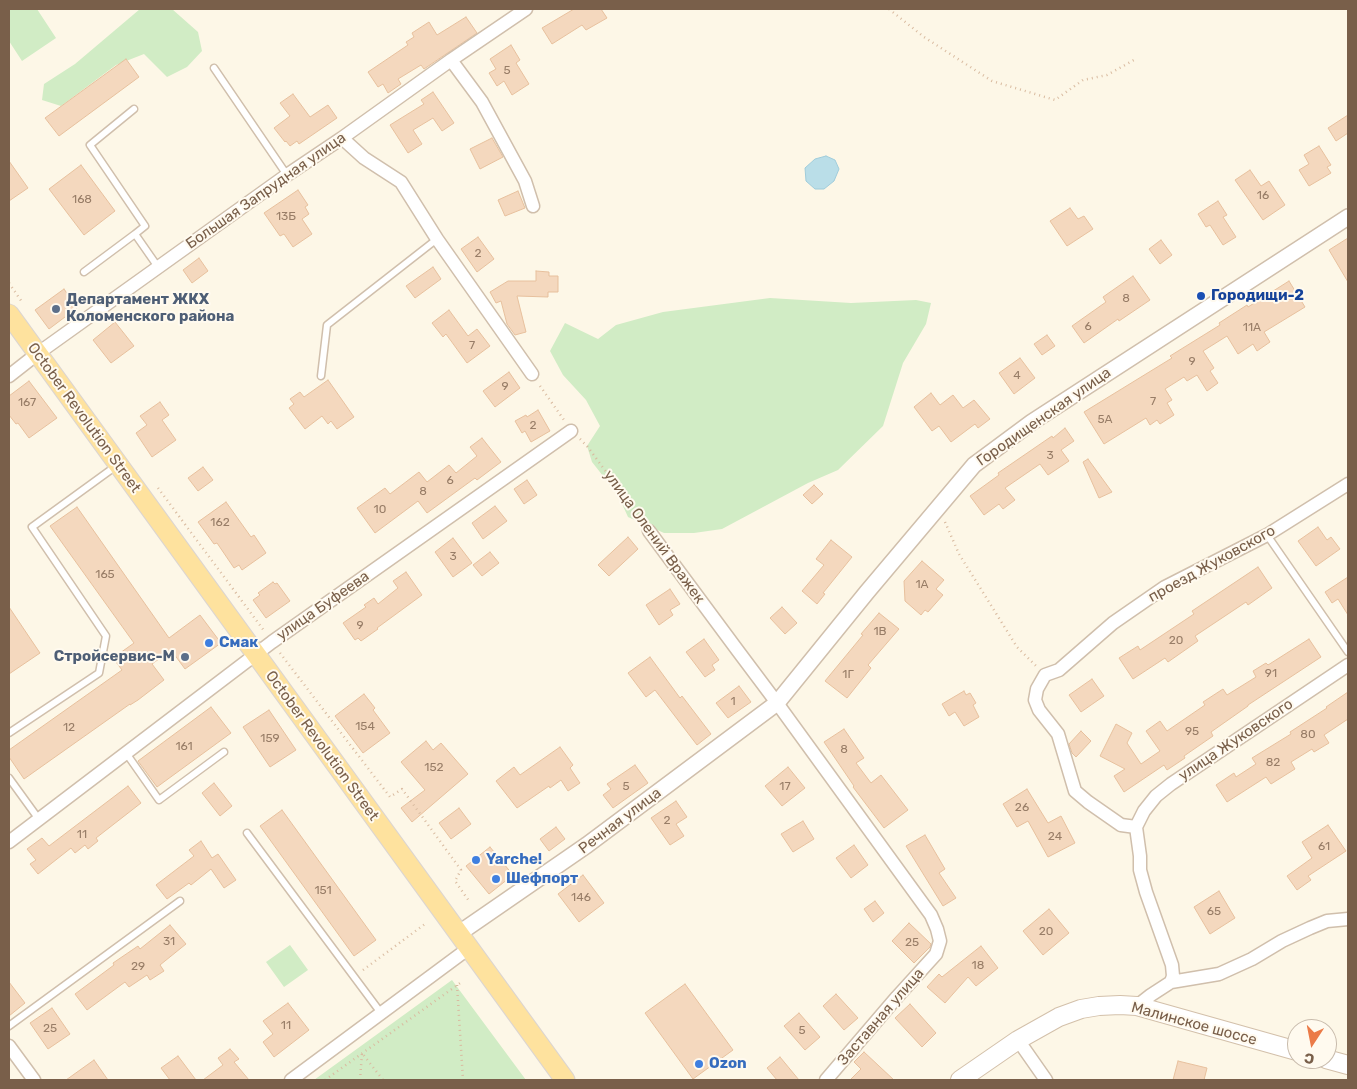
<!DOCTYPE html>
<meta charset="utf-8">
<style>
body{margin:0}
#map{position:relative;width:1357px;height:1089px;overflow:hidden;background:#fdf7e7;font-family:Rubik,sans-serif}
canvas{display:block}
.frame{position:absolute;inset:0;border:10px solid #795f4a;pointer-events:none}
.north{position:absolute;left:1287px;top:1019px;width:50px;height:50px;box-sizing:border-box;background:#fffaef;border:1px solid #c9bcad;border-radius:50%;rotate:191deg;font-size:14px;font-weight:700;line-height:20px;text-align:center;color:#795f4a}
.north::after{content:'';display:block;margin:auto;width:18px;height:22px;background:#eb7b48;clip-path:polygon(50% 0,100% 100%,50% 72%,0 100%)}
</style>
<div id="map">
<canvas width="1357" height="1089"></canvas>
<div class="frame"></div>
<div class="north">С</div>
</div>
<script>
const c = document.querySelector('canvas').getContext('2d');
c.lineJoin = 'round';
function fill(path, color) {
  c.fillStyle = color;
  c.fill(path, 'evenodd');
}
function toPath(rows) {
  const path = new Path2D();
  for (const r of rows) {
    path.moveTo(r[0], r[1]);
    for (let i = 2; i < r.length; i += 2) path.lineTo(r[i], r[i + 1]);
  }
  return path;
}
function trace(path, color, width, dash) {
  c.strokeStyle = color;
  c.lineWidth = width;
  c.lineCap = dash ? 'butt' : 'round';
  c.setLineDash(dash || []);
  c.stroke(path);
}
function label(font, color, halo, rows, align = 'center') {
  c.font = font + ' Rubik,sans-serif';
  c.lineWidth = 4;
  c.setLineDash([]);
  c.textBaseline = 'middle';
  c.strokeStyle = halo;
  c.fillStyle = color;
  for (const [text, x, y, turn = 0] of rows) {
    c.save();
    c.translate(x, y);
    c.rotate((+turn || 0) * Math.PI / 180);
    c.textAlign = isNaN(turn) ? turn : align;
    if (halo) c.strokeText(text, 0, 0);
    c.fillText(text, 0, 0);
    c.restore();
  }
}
fill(toPath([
 [9,9,37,9,56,38,22,61,9,41],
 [140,9,172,9,198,32,202,51,187,67,167,77,144,54,116,65,61,106,42,100,44,84,75,64],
 [770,298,851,303,916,300,931,303,926,324,903,363,883,426,838,470,808,483,722,529,694,533,664,533,628,517,618,495,592,462,587,446,600,426,586,400,563,375,550,351,565,323,598,339,616,325,663,312],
 [290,945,308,970,284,987,266,962],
 [452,980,526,1080,314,1080]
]), '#d1ecc5');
const water = toPath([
 [826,156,835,160,839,169,834,181,824,189,815,189,806,181,805,168,815,159,826,156]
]);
fill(water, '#badee8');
trace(water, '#a0ccda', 1);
const building = toPath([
 [574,9,601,9,607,18,586,30,582,25,552,44,542,28,574,9],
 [466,17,477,33,424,69,421,65,398,79,401,84,388,93,383,84,378,87,368,72,408,45,406,42,414,37,412,33,429,22,437,35,466,17],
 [511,45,520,60,516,63,529,84,512,95,504,81,497,86,489,73,496,69,490,59,511,45],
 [126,59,139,77,59,136,45,118,126,59],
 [433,92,454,123,442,131,433,118,413,130,422,144,408,153,390,125,424,104,421,100,433,92],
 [293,94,310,117,328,105,337,118,299,144,297,141,290,146,286,141,285,142,274,128,290,116,280,103,293,94],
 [1348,115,1348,133,1336,141,1328,128,1348,115],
 [492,138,503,157,480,169,470,149,492,138],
 [1319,146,1331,165,1327,167,1331,173,1309,186,1299,170,1309,164,1304,155,1319,146],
 [9,161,28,188,9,201,9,161],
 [81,165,115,211,84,235,49,189,81,165],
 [1250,170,1261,186,1269,181,1285,205,1263,220,1235,180,1250,170],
 [298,190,308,205,305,207,309,214,302,219,312,234,293,247,284,234,280,236,264,213,298,190],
 [518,191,525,208,505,216,498,200,518,191],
 [1218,201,1227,215,1223,217,1236,237,1223,245,1210,225,1206,227,1198,214,1218,201],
 [1070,208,1078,219,1084,216,1093,229,1067,246,1050,221,1070,208],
 [478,237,494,259,477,272,461,249,478,237],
 [1348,238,1348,282,1329,250,1348,238],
 [1161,240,1172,255,1160,264,1149,249,1161,240],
 [199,258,208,271,192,283,183,270,199,258],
 [433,267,441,279,415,298,406,286,433,267],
 [536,271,549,272,549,276,558,276,558,292,548,292,548,297,517,296,526,332,515,335,507,324,501,301,496,303,490,292,508,281,536,281,536,271],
 [1133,276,1150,300,1119,321,1118,319,1084,343,1072,326,1106,302,1103,297,1133,276],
 [1289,281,1305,307,1264,332,1270,342,1257,351,1253,344,1238,354,1227,336,1203,351,1214,368,1210,371,1218,383,1207,391,1197,375,1187,381,1184,377,1165,389,1172,400,1167,403,1174,415,1160,424,1157,420,1150,425,1146,418,1104,444,1084,412,1172,358,1170,356,1220,325,1219,323,1247,305,1248,307,1289,281],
 [64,289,77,308,49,329,35,310,64,289],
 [449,310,468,336,477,329,490,346,467,363,446,334,443,337,432,323,449,310],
 [115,322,134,346,111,363,93,340,115,322],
 [1047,335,1055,346,1042,355,1034,344,1047,335],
 [1020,358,1035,378,1014,394,999,373,1020,358],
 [509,372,520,388,495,407,483,391,509,372],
 [328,380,354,417,337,429,331,421,328,424,322,416,305,429,289,408,294,404,290,399,300,392,304,397,328,380],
 [29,381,57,418,29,438,18,423,16,424,9,415,9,396,29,381],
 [931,393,940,405,953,395,963,408,974,400,990,419,978,428,975,424,951,442,939,426,932,431,914,407,931,393],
 [160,402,169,415,162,420,176,440,152,457,136,433,147,425,140,416,160,402],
 [538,410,550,431,531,442,525,431,522,433,515,421,526,415,527,417,538,410],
 [1065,428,1074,441,1061,450,1069,461,1048,475,1040,464,1005,488,1015,500,1003,509,999,504,984,515,970,496,999,475,998,473,1052,436,1053,438,1065,428],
 [482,438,501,462,477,480,475,478,427,513,418,501,375,533,357,508,385,488,390,494,419,472,427,482,449,465,456,473,477,456,470,447,482,438],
 [1088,459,1112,492,1099,498,1083,462,1088,459],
 [203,467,213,480,198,491,188,478,203,467],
 [527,480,537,495,524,504,514,489,527,480],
 [814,485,823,494,812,504,803,495,814,485],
 [226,502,251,537,254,535,266,553,242,570,239,565,234,568,217,543,214,544,198,522,226,502],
 [495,506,507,521,483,539,472,523,495,506],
 [77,507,169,638,200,615,221,643,185,669,171,650,152,664,164,680,138,700,130,705,130,704,24,779,9,757,9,750,122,670,113,658,134,643,50,526,77,507],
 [1318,527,1327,540,1331,537,1340,549,1316,566,1298,541,1318,527],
 [628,537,638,549,609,576,598,565,628,537],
 [453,538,472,563,453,577,435,552,453,538],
 [831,540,852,557,823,593,825,594,817,604,802,591,824,565,816,559,831,540],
 [490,552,499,563,482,576,473,565,490,552],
 [922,561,944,580,936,589,943,595,928,612,925,610,921,615,905,601,904,581,922,561],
 [1258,567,1272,588,1248,605,1246,602,1195,636,1198,641,1168,662,1165,658,1133,679,1119,658,1138,646,1140,650,1194,614,1192,611,1258,567],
 [406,572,422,595,377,628,378,629,361,641,358,638,355,640,343,623,366,607,364,605,374,598,378,604,398,588,393,581,406,572],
 [1348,577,1348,615,1338,599,1332,603,1325,592,1348,577],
 [273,582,275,584,277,583,290,601,266,618,253,600,260,595,258,593,273,582],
 [670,589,680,604,670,610,673,615,659,625,646,605,670,589],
 [9,607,40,653,9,674,9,607],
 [782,607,797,623,785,634,770,618,782,607],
 [879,613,899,629,868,665,871,668,847,698,825,681,863,635,861,634,879,613],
 [704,639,719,660,712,665,715,670,705,677,686,652,704,639],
 [1309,639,1321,657,1248,705,1248,706,1211,732,1213,736,1184,756,1185,758,1167,770,1164,765,1124,792,1114,776,1125,769,1100,756,1116,724,1132,733,1127,743,1141,764,1160,751,1146,731,1160,721,1167,731,1205,705,1203,702,1223,689,1227,695,1256,677,1253,671,1266,663,1268,665,1309,639],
 [650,657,680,698,682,696,711,734,697,745,655,690,646,697,628,673,650,657],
 [1092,679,1104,696,1081,712,1069,695,1092,679],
 [739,686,751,702,728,718,716,703,739,686],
 [964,691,966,695,970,693,976,703,973,705,979,717,964,726,955,712,949,716,942,704,964,691],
 [1348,692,1348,719,1324,735,1329,743,1314,752,1312,749,1291,762,1295,769,1271,784,1266,777,1227,802,1216,785,1234,773,1236,777,1256,764,1252,758,1291,734,1290,732,1327,708,1326,707,1348,692],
 [364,694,375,708,373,710,390,733,363,753,335,716,364,694],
 [211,707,231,733,157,787,138,761,211,707],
 [269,710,296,750,270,767,243,727,269,710],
 [844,729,864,758,856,763,871,783,881,775,908,810,884,828,853,787,854,786,824,742,844,729],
 [1081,731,1091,741,1076,757,1072,753,1069,744,1081,731],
 [426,741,433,750,441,743,468,774,412,822,401,808,425,790,401,762,426,741],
 [560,747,573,765,570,768,580,783,568,791,561,780,550,788,549,786,517,808,496,781,514,767,520,775,560,747],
 [635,765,648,783,613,808,603,795,611,789,607,784,635,765],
 [788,767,805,788,782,806,765,786,788,767],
 [214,783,232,806,220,816,202,793,214,783],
 [128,786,141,803,96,838,98,841,88,849,85,845,75,853,71,848,38,874,30,864,36,860,27,849,42,838,49,846,128,786],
 [1027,789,1048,823,1061,816,1075,843,1048,857,1028,821,1017,827,1003,804,1027,789],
 [676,801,687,817,676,824,684,836,670,845,651,818,676,801],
 [459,808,471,824,451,839,439,823,459,808],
 [282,810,376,940,354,956,260,826,282,810],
 [803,821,814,839,793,852,781,834,803,821],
 [1328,825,1346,851,1308,876,1311,880,1297,890,1287,876,1312,858,1302,842,1328,825],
 [556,827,565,839,549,851,540,839,556,827],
 [925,835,945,869,939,873,956,898,943,906,906,846,925,835],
 [201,841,212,858,218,854,236,880,224,888,211,869,191,885,189,883,167,899,156,885,194,856,189,850,201,841],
 [854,845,868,865,851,878,836,858,854,845],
 [490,847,513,875,489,894,466,866,490,847],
 [583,875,604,903,579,922,558,894,583,875],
 [1219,891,1235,918,1210,934,1194,907,1219,891],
 [875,901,884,913,873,922,864,909,875,901],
 [1049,909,1069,933,1043,955,1023,931,1049,909],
 [909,923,931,944,930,947,914,963,892,941,909,923],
 [170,925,186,944,160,965,164,971,150,980,147,975,129,987,125,982,87,1010,75,994,114,965,113,963,138,946,140,949,170,925],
 [981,946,998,968,976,986,968,977,945,1003,927,987,939,974,942,977,981,946],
 [9,982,25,1003,9,1016,9,982],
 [685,984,733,1050,693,1079,645,1013,685,984],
 [836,994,858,1018,844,1030,823,1006,836,994],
 [288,1003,309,1030,274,1057,263,1042,273,1034,263,1021,288,1003],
 [910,1004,936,1033,922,1047,895,1018,910,1004],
 [52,1008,70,1034,48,1049,30,1023,52,1008],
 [799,1013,820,1037,805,1050,784,1026,799,1013],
 [230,1049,239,1059,234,1062,249,1080,203,1080,223,1065,218,1058,230,1049],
 [864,1052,894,1080,850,1080,861,1069,854,1062,864,1052],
 [178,1056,196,1080,170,1080,161,1068,178,1056],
 [780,1057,799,1080,777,1080,767,1068,780,1057],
 [94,1060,108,1080,66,1080,94,1060],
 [1178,1061,1207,1068,1204,1080,1173,1080,1178,1061]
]);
fill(building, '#f4d8be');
trace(building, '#e7c09d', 1);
const service = toPath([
 [214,68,287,175],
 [134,109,90,145,145,226,135,234],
 [84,272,135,234,158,267],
 [321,376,327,325,437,239],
 [1267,535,1348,652],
 [9,733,99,673,106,636,32,527,116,466],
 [126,753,159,800,224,752],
 [9,778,38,818],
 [247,833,381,1013],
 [9,1026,180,901]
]);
const minor = toPath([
 [451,60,482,102,525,181,533,206],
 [342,138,364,158,401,182,437,239,532,374],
 [9,376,37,354,287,175,342,138,451,60,526,9],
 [649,531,738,651,777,703,931,915,937,929,940,941,936,954,897,997,826,1080],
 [1136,827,1121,825,1088,802,1075,791,1058,734,1039,710,1035,700,1037,689,1045,675,1059,670,1113,623,1165,587,1267,535,1348,484],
 [1136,827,1144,811,1156,796,1171,784,1348,665],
 [1136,827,1140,856,1140,870,1146,892,1172,965,1173,976,1171,982],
 [9,842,272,642,571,431],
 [1137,1006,1151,995,1171,982,1219,974,1252,959,1282,941,1310,928,1327,921,1348,919],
 [1018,1040,1046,1080],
 [9,1046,34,1080],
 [291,1080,469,948]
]);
const tertiary = toPath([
 [458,934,587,845,777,703,867,592,974,465,1032,422,1348,217]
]);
const secondary = toPath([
 [1326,1059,1348,1065],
 [960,1080,1018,1040,1059,1017,1081,1009,1099,1006,1120,1005,1137,1006,1297,1051]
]);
const primary = toPath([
 [9,314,565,1080]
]);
trace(service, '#d0bfac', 9);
trace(minor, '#d0bfac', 15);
trace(tertiary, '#d0bfac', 18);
trace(secondary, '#d3c0aa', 20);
trace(primary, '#dcd5d0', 21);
trace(toPath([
 [889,9,924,37,992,81,1055,100,1083,80,1107,75,1134,60],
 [9,283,22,302],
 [540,386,564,420],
 [580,439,587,446,642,520],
 [158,488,265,632],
 [945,522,959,554,1017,647,1037,667],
 [280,653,390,797,402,789,461,870,455,881,469,901],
 [363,970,425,924],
 [457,985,463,1080],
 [325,1080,463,981],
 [360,1080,362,1053,383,1080]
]), '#d9bba0', 2.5, [1, 4]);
trace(service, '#fff', 6);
trace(minor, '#fff', 12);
trace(tertiary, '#fff', 15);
trace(secondary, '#fff', 18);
trace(primary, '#fee29e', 19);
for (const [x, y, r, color] of [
 [1201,296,5,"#1a4fb4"],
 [56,309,5,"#5c6f8a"],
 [209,643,5,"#3f7fe0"],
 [185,657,5,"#5c6f8a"],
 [476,860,5,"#3f7fe0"],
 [496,879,5,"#3f7fe0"],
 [699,1064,5,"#3f7fe0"]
]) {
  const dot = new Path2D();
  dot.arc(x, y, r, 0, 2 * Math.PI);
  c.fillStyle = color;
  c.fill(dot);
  trace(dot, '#fffaef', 2);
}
label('12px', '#987d67', null, [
 ["5",507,71],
 ["16",1263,196],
 ["168",82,200],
 ["13Б",286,217],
 ["2",478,254],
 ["8",1126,299],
 ["6",1088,327],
 ["11А",1252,328],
 ["7",472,346],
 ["9",1192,362],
 ["4",1017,376],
 ["9",505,387],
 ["7",1153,402],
 ["167",27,403],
 ["5А",1105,420],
 ["2",533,426],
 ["3",1050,456],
 ["6",450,481],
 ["8",423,492],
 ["10",380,510],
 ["162",220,523],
 ["3",453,557],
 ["165",105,575],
 ["1А",922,585],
 ["9",360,626],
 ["1В",880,632],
 ["20",1176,641],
 ["91",1271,674],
 ["1Г",848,675],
 ["1",733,702],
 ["154",365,727],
 ["12",69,728],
 ["95",1192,732],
 ["80",1308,735],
 ["159",270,739],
 ["161",184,747],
 ["8",844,750],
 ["82",1273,763],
 ["152",434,768],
 ["5",626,787],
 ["17",785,787],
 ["26",1022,808],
 ["2",667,821],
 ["11",82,835],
 ["24",1055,837],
 ["61",1324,847],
 ["151",323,891],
 ["146",581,898],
 ["65",1214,912],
 ["20",1046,932],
 ["31",169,942],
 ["25",912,943],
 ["18",978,966],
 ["29",138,967],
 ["11",286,1026],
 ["25",50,1029],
 ["5",802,1031]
]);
label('15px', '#795f4a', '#fffaef', [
 ["Большая Запрудная улица",266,191,-35],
 ["Городищенская улица",1044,417,-35],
 ["October Revolution Street",84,418,54],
 ["улица Олений Вражек",654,537,54],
 ["проезд Жуковского",1212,564,-29],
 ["улица Буфеева",323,606,-35],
 ["улица Жуковского",1236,740,-34],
 ["October Revolution Street",322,746,54],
 ["Речная улица",620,821,-37],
 ["Заставная улица",881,1017,-49],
 ["Малинское шоссе",1194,1024,15]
]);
label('bold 15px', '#164399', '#fffaef', [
 ["Городищи-2",1211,296]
], 'left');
label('bold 15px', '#4e5e75', '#fffaef', [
 ["Департамент ЖКХ",66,300],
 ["Коломенского района",66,317],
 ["Стройсервис-М",175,657,"right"]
], 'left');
label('bold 15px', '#366cbe', '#fffaef', [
 ["Смак",219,643],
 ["Yarche!",486,860],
 ["Шефпорт",506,879],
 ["Ozon",709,1064]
], 'left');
</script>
